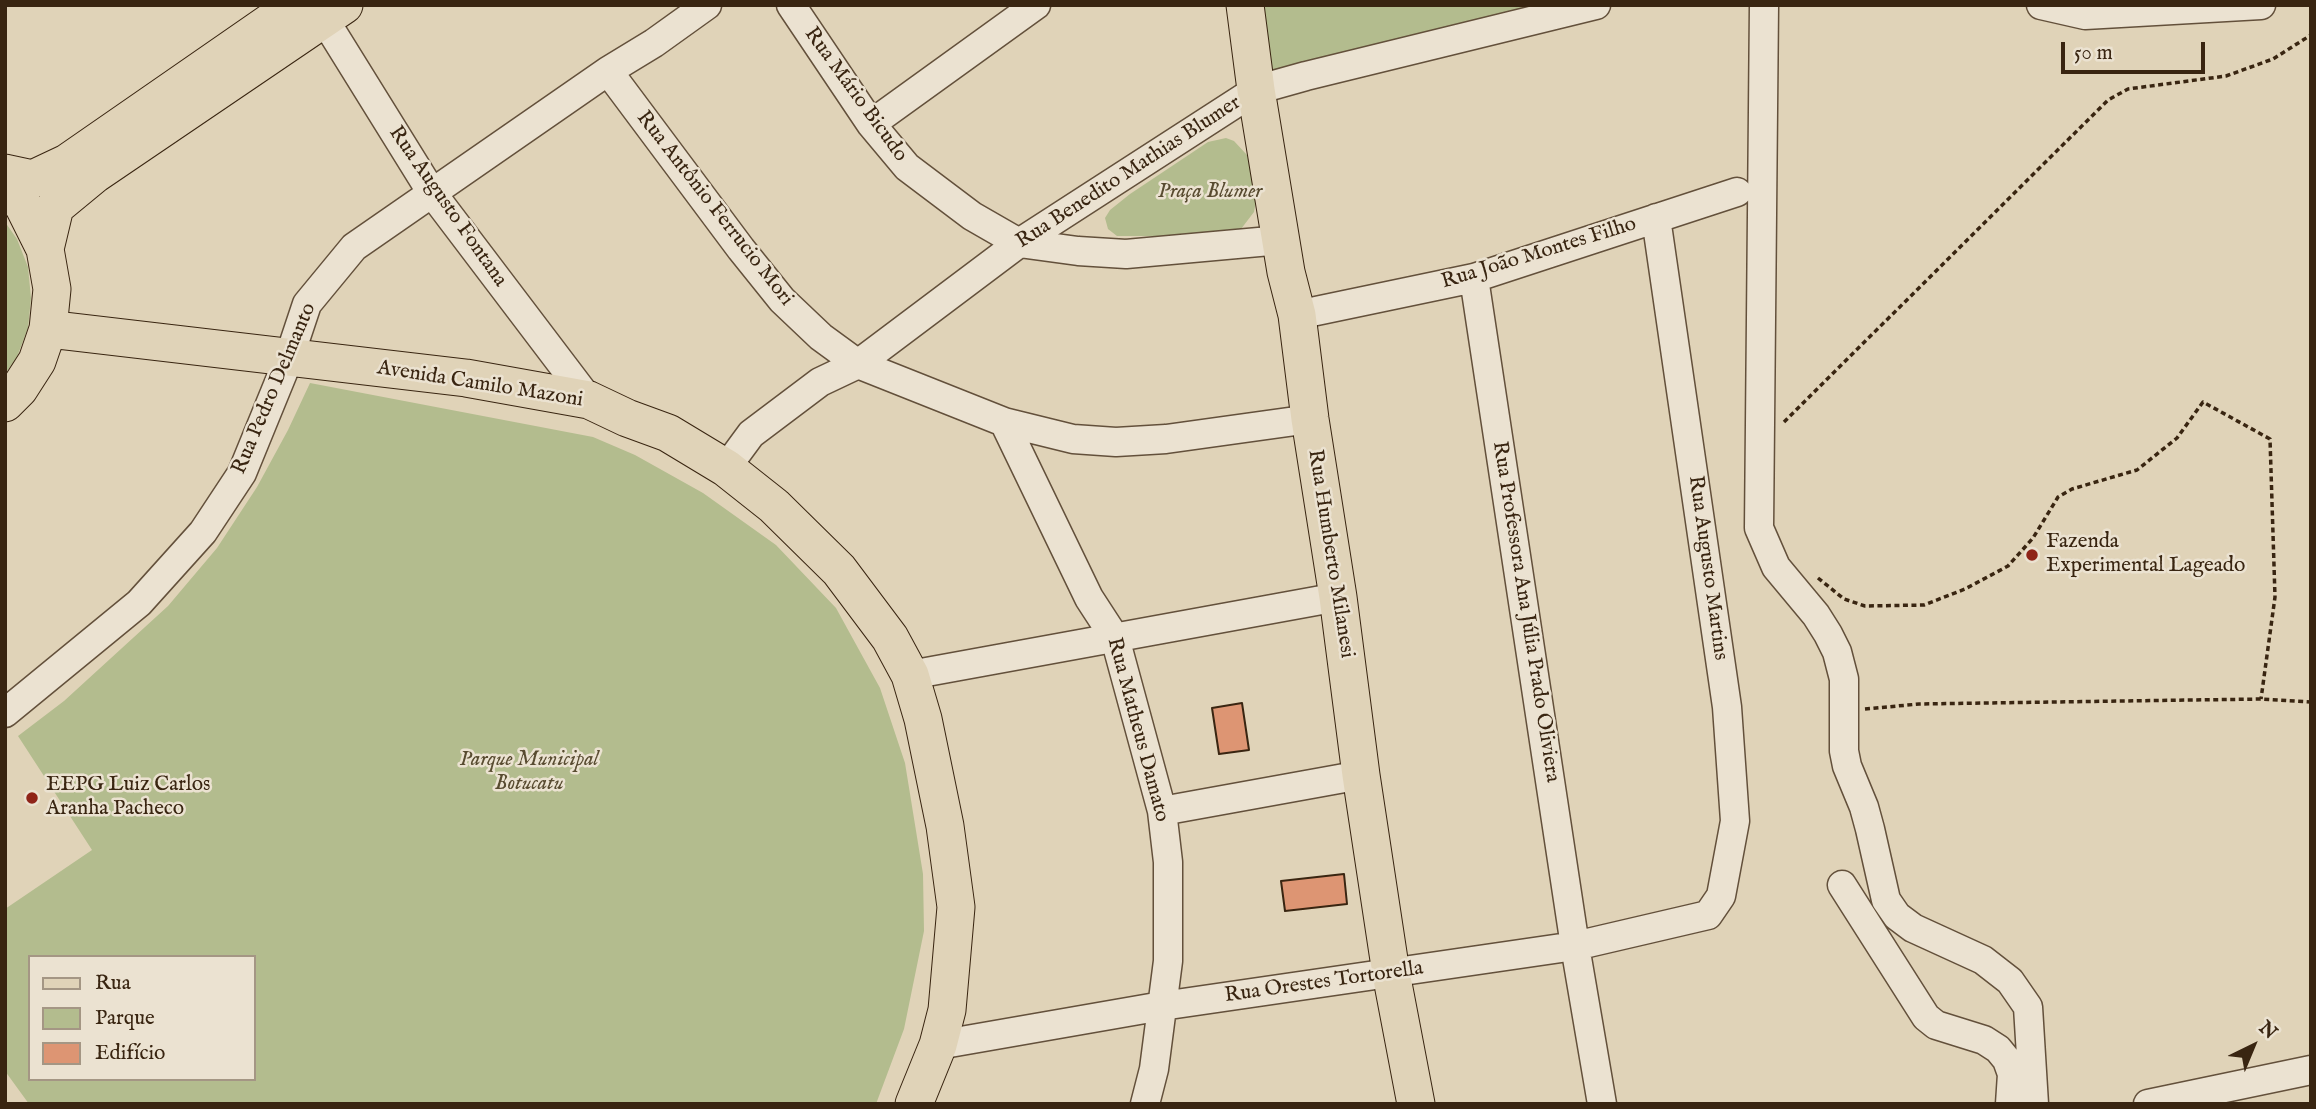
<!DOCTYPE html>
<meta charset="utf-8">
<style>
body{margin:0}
#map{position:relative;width:2316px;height:1109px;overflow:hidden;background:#e0d3b8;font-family:"IM FELL English",serif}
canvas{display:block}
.frame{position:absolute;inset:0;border:7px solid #392511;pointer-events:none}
.legend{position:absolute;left:28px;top:955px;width:228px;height:126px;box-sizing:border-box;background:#ebe2d1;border:2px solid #a49684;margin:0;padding:9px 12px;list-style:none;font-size:21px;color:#392511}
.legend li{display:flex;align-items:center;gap:14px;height:35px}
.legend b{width:35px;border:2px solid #a49684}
.north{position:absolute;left:2218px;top:1011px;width:70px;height:70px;-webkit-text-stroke:5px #ebe2d1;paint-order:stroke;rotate:43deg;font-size:19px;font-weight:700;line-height:28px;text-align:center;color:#392511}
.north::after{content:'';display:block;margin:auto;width:24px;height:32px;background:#392511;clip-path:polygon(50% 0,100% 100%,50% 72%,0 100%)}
.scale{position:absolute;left:2061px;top:42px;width:144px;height:32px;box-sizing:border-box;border:4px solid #392511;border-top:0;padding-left:9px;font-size:21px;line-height:24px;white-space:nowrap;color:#392511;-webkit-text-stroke:5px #ebe2d1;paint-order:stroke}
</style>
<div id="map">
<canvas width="2316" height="1109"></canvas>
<div class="frame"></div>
<ul class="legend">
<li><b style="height:9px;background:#e0d3b8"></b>Rua</li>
<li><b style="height:19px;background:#b3bc8e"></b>Parque</li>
<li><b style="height:19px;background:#dd9573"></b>Edifício</li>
</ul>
<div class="north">N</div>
<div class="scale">50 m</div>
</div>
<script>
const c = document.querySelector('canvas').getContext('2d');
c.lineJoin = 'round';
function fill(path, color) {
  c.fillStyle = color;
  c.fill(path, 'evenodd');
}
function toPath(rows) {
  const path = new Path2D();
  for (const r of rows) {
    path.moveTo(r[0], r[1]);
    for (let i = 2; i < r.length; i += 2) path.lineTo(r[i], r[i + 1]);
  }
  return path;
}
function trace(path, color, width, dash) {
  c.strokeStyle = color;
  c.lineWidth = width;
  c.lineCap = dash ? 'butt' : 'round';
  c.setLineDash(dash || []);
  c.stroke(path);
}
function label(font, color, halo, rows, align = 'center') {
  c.font = font + ' "IM FELL English",serif';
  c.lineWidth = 5;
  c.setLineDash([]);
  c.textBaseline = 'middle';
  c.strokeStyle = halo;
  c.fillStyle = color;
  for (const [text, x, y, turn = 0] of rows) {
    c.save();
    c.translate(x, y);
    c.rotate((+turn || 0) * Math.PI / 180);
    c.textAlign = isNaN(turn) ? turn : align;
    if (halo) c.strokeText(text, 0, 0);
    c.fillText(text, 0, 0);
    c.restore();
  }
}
fill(toPath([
 [1263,5,1535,5,1270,74],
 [1226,138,1234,141,1247,155,1250,165,1256,201,1254,212,1241,229,1218,236,1117,236,1108,229,1105,218,1110,210,1130,194,1208,142],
 [5,222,17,239,28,267,31,298,28,328,17,357,5,374],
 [310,383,593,437,635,455,703,493,776,545,836,608,880,688,905,763,923,874,924,931,904,1029,876,1104,29,1104,5,1071,5,909,92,850,18,736,64,701,168,606,217,548,257,487,288,430],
 [30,957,254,957,254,1079,30,1079]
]), '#b3bc8e');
const building = toPath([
 [1242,703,1249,750,1219,754,1212,708,1242,703],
 [1344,874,1347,904,1285,911,1281,881,1344,874]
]);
fill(building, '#dd9573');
trace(building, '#392511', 2);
const minor = toPath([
 [317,5,324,19,432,193,589,400],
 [791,5,871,124,907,167,972,216,1019,243,1078,251,1126,254,1281,240],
 [1764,5,1759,528,1776,567,1816,615,1828,634,1837,652,1844,679,1844,751,1847,766,1864,807,1870,829,1886,900,1897,916,1913,928,1983,960,2010,981,2028,1007,2034,1104],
 [2041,5,2085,15,2261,5],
 [608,71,741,249,782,300,821,337,858,364,1004,422,1073,439,1116,442,1166,439,1310,419],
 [871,124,1036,5],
 [1474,278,1575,946,1602,1104],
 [1297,315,1474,278,1737,192],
 [1004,422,1089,598,1115,638,1162,811,1168,862,1168,961,1154,1069,1145,1104],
 [726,468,751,434,820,382,858,364,1019,243,1256,90,1306,76,1596,5],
 [910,675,1338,597],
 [5,713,139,603,203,532,242,473,289,358,307,304,354,247,608,71,654,43,707,5],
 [1162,811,1361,775],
 [1842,885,1926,1017,1936,1025,1984,1040,1998,1049,2007,1060,2012,1074,2010,1104],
 [938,1045,1162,1006,1575,946,1708,915,1721,896,1735,821,1727,707,1656,218],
 [2148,1104,2311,1070]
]);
const major = toPath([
 [1245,5,1256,90,1286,272,1297,315,1310,419,1338,597,1361,775,1391,973,1416,1104],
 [5,173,33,179,67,163,295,5],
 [5,186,23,205,45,249,52,289,48,329,37,361,19,389,5,403],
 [45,249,55,207,95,174,344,5],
 [48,329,466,378,589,400,627,418,668,433,726,468,774,506,839,570,890,638,910,675,923,719,945,826,956,907,947,1010,938,1045,914,1104]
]);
trace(minor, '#63503b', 31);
trace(major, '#392511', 39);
trace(toPath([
 [1784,422,2108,100,2128,89,2226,76,2273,59,2311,35],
 [1818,578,1844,599,1865,606,1924,605,1965,589,2008,566,2033,538,2058,497,2072,489,2137,470,2177,438,2203,402,2270,439,2275,597,2261,699],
 [1865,709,1919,704,2261,699,2311,702]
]), '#392511', 3.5, [5, 3.5]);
trace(minor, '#ebe2d1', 28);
trace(major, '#e0d3b8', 37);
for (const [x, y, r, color] of [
 [2032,555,7,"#8f2418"],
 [32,798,7,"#8f2418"]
]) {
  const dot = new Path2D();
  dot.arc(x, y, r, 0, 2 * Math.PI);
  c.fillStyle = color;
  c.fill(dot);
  trace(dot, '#ebe2d1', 2.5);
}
label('21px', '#392511', '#ebe2d1', [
 ["Rua Mário Bicudo",855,95,54],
 ["Rua Benedito Mathias Blumer",1129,173,-33],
 ["Rua Augusto Fontana",447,207,55],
 ["Rua Antônio Ferrucio Mori",714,209,52],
 ["Rua João Montes Filho",1539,254,-17],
 ["Avenida Camilo Mazoni",480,385,9],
 ["Rua Pedro Delmanto",275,389,-67],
 ["Rua Humberto Milanesi",1330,554,81],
 ["Rua Augusto Martins",1707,568,82],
 ["Rua Professora Ana Júlia Prado Oliviera",1525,612,81],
 ["Rua Matheus Damato",1137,730,75],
 ["Rua Orestes Tortorella",1324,983,-8]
]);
label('italic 21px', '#584b30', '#ebe2d1', [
 ["Praça Blumer",1210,193],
 ["Parque Municipal",529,761],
 ["Botucatu",529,785]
]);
label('21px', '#392511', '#ebe2d1', [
 ["Fazenda",2046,543],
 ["Experimental Lageado",2046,567],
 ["EEPG Luiz Carlos",46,786],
 ["Aranha Pacheco",46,810]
], 'left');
</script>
